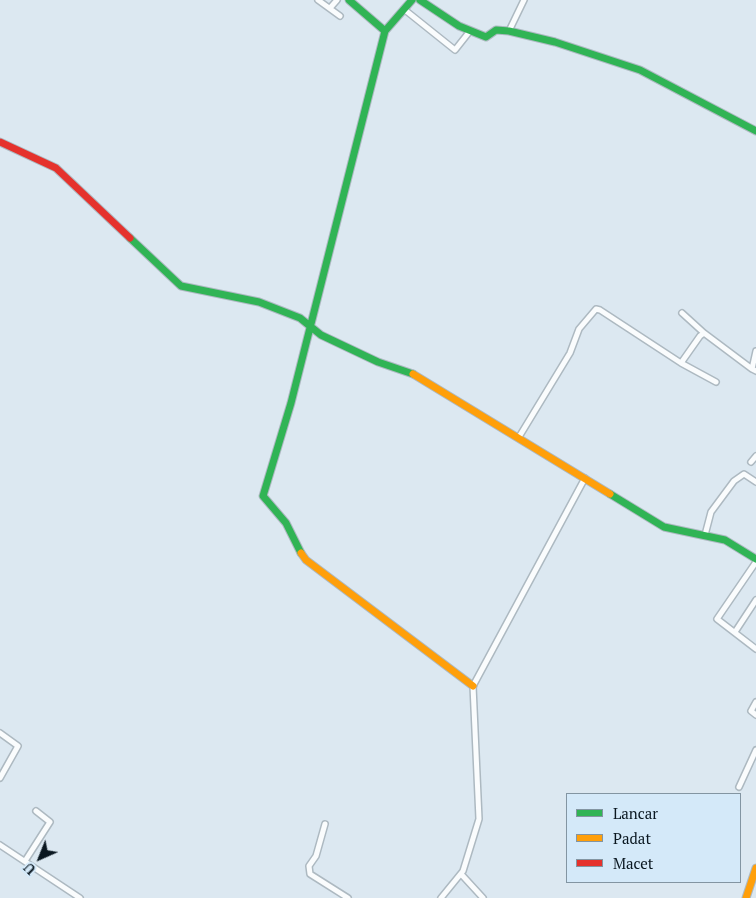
<!DOCTYPE html>
<style>
body{margin:0}
#map{position:relative;width:756px;height:898px;overflow:hidden;background:#dce8f1;font-family:"PT Serif",serif}
canvas{display:block}
.legend{position:absolute;left:566px;top:793px;width:175px;height:90px;box-sizing:border-box;background:#d4e9f9;border:1px solid #8395a2;margin:0;padding:6px 9px;list-style:none;font-size:15px;color:#0a1720}
.legend li{display:flex;align-items:center;gap:10px;height:25px}
.legend b{width:25px;border:1px solid #8395a2}
.north{position:absolute;left:15px;top:833px;width:50px;height:50px;-webkit-text-stroke:4px #d4e9f9;paint-order:stroke;rotate:224deg;font-size:14px;font-weight:700;line-height:20px;text-align:center;color:#0a1720}
.north::after{content:'';display:block;margin:auto;width:18px;height:22px;background:#0a1720;clip-path:polygon(50% 0,100% 100%,50% 72%,0 100%)}
</style>
<div id="map">
<canvas width="756" height="898"></canvas>
<ul class="legend">
<li><b style="height:6px;background:#30b455"></b>Lancar</li>
<li><b style="height:6px;background:#ff9f0a"></b>Padat</li>
<li><b style="height:6px;background:#e5322d"></b>Macet</li>
</ul>
<div class="north">U</div>
</div>
<script>
const c = document.querySelector('canvas').getContext('2d');
c.lineJoin = 'round';
function toPath(rows) {
  const path = new Path2D();
  for (const r of rows) {
    path.moveTo(r[0], r[1]);
    for (let i = 2; i < r.length; i += 2) path.lineTo(r[i], r[i + 1]);
  }
  return path;
}
function trace(path, color, width, dash) {
  c.strokeStyle = color;
  c.lineWidth = width;
  c.lineCap = dash ? 'butt' : 'round';
  c.setLineDash(dash || []);
  c.stroke(path);
}
const street = toPath([
 [318,0,340,16],
 [330,8,337,0],
 [405,10,455,50,470,31],
 [509,31,524,0],
 [682,313,704,333],
 [756,351,752,369,756,371],
 [681,363,716,382],
 [519,437,570,353,579,329,596,309,600,310,681,363,700,336,704,333,752,369],
 [751,462,756,456],
 [705,535,711,512,734,481,744,474,756,482],
 [756,562,717,619,756,649],
 [735,632,756,600],
 [756,702,751,711,756,715],
 [0,733,18,746,0,778],
 [739,787,756,750],
 [325,824,316,856,309,866,310,874,348,898],
 [0,845,80,898],
 [25,861,50,822,36,811],
 [461,874,483,898],
 [441,898,463,871,479,819,473,686,585,478]
]);
const fast = toPath([
 [349,0,385,31,412,0],
 [420,0,459,26,486,37,496,30,509,31,555,42,640,70,756,131],
 [130,238,181,286,259,302,300,318,321,335,378,362,413,374],
 [610,494,664,527,725,540,756,559],
 [301,553,286,523,263,496,291,403,385,31]
]);
const slow = toPath([
 [413,374,610,494],
 [301,553,306,560,473,686],
 [746,898,756,868]
]);
const jam = toPath([
 [0,142,56,168,130,238]
]);
trace(street, '#adb9c1', 8);
trace(fast, '#adb9c1', 9);
trace(slow, '#adb9c1', 9);
trace(jam, '#adb9c1', 9);
trace(street, '#fafcfd', 5);
trace(fast, '#30b455', 7);
trace(slow, '#ff9f0a', 7);
trace(jam, '#e5322d', 7);
</script>
